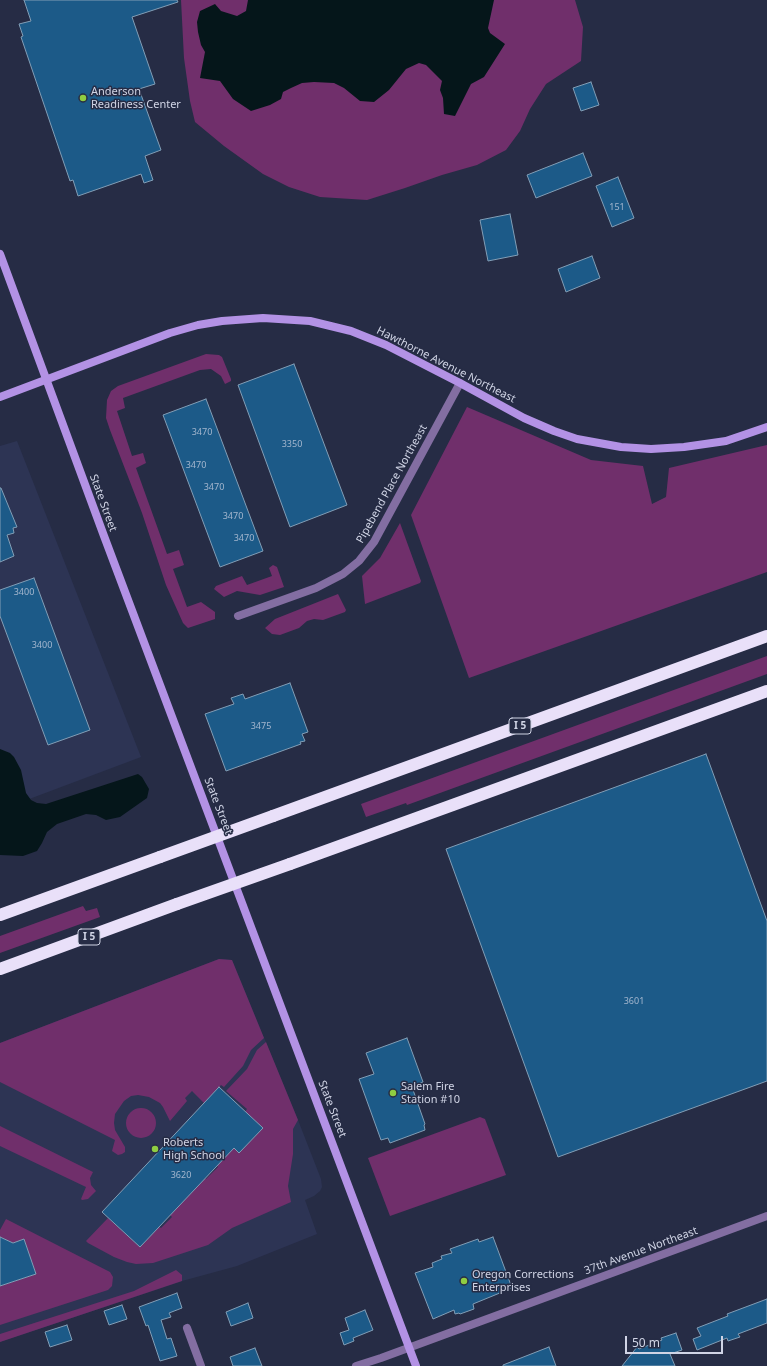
<!DOCTYPE html>
<style>
body{margin:0}
#map{position:relative;width:767px;height:1366px;overflow:hidden;background:#262c45;font-family:"Noto Sans",sans-serif}
canvas{display:block}
.scale{position:absolute;left:625px;top:1336px;width:98px;height:18px;box-sizing:border-box;border:2px solid #d0d4e5;border-top:0;padding-left:5px;font-size:12px;line-height:14px;white-space:nowrap;color:#d0d4e5;-webkit-text-stroke:3px #262c45;paint-order:stroke}
</style>
<div id="map">
<canvas width="767" height="1366"></canvas>
<div class="scale">50 m</div>
</div>
<script>
const c = document.querySelector('canvas').getContext('2d');
c.lineJoin = 'round';
function fill(path, color) {
  c.fillStyle = color;
  c.fill(path, 'evenodd');
}
function toPath(rows) {
  const path = new Path2D();
  for (const r of rows) {
    if (r.length === 3) {
      path.moveTo(r[0] + r[2], r[1]);
      path.arc(r[0], r[1], r[2], 0, 2 * Math.PI);
      continue;
    }
    path.moveTo(r[0], r[1]);
    for (let i = 2; i < r.length; i += 2) path.lineTo(r[i], r[i + 1]);
  }
  return path;
}
function trace(path, color, width, dash) {
  c.strokeStyle = color;
  c.lineWidth = width;
  c.lineCap = dash ? 'butt' : 'round';
  c.setLineDash(dash || []);
  c.stroke(path);
}
function label(font, color, halo, rows, align = 'center') {
  c.font = font + ' "Noto Sans",sans-serif';
  c.lineWidth = 3;
  c.setLineDash([]);
  c.textBaseline = 'middle';
  c.strokeStyle = halo;
  c.fillStyle = color;
  for (const [text, x, y, turn = 0] of rows) {
    c.save();
    c.translate(x, y);
    c.rotate((+turn || 0) * Math.PI / 180);
    c.textAlign = isNaN(turn) ? turn : align;
    if (halo) c.strokeText(text, 0, 0);
    c.fillText(text, 0, 0);
    c.restore();
  }
}
fill(toPath([
 [17,441,141,757,0,810,0,446],
 [219,959,232,960,298,1120,321,1179,322,1187,320,1191,314,1196,305,1200,317,1234,237,1266,182,1281,0,1342,0,1043]
]), '#2d3454');
fill(toPath([
 [181,0,575,0,583,27,581,61,546,84,530,109,520,131,506,150,477,165,442,175,405,188,367,200,320,197,289,187,263,174,224,146,195,122,190,101,184,58],
 [206,354,219,355,222,357,231,379,231,381,225,384,221,376,211,369,200,370,123,398,125,408,117,411,132,456,143,453,146,463,136,468,167,554,179,550,184,565,173,569,187,607,201,602,215,612,215,619,188,628,183,623,166,585,142,513,110,430,106,418,107,400,111,391,118,386],
 [467,407,591,460,643,466,652,504,666,497,669,468,767,445,767,572,469,678,411,515],
 [400,523,421,581,420,583,365,604,362,576,380,558],
 [273,565,277,567,284,587,260,595,237,591,224,597,214,589,216,586,242,576,247,585,272,576,269,568],
 [338,594,346,610,345,612,323,620,314,619,307,621,299,628,280,635,272,634,265,628,275,619],
 [767,656,767,674,407,805,406,803,366,817,361,804],
 [83,906,86,911,97,908,100,917,0,953,0,936],
 [219,959,232,960,264,1038,251,1050,243,1066,224,1087,221,1085,204,1103,192,1091,185,1098,187,1101,170,1121,163,1107,160,1103,149,1097,138,1095,131,1096,124,1101,115,1114,114,1123,115,1130,125,1147,125,1152,122,1154,118,1155,112,1151,115,1140,0,1082,0,1043],
 [266,1042,298,1120,293,1129,293,1154,288,1186,291,1202,232,1228,208,1245,153,1263,136,1264,127,1262,114,1257,88,1243,86,1241,108,1218,140,1247,159,1227,161,1228,172,1217,170,1215,205,1178,206,1179,218,1167,217,1165,234,1148,239,1153,263,1128,245,1112,247,1109,226,1091,247,1069,257,1050],
 [141,1123,15],
 [480,1117,485,1119,506,1175,390,1216,368,1158],
 [0,1126,93,1172,90,1178,91,1185,96,1191,88,1199,82,1200,81,1199,86,1187,0,1146],
 [6,1219,110,1272,113,1277,112,1286,108,1290,0,1325,0,1286,36,1274,24,1239,13,1243,0,1237,0,1230],
 [176,1270,182,1275,182,1281,0,1342,0,1334,134,1291]
]), '#702f6b');
fill(toPath([
 [248,0,494,0,488,28,490,33,505,44,484,77,471,84,455,116,444,114,443,98,440,90,442,81,426,65,419,63,406,69,389,90,374,102,360,101,344,88,334,83,314,82,302,83,291,88,283,92,281,99,270,105,251,111,233,99,220,81,200,78,205,52,201,45,198,32,197,22,200,11,215,4,221,11,237,16,246,11],
 [0,749,10,753,14,757,21,770,26,793,31,800,37,803,46,804,138,774,142,777,149,789,147,798,120,817,106,820,96,815,86,814,57,824,47,832,42,843,37,851,23,856,0,855]
]), '#05161a');
const building = toPath([
 [24,0,177,0,178,2,132,17,155,84,139,89,161,150,145,156,153,180,144,183,141,174,78,196,73,180,70,181,21,37,23,36,19,24,31,21,24,0],
 [591,82,599,105,581,111,573,88,591,82],
 [583,153,592,176,536,198,527,175,583,153],
 [618,177,634,218,612,227,596,186,618,177],
 [510,214,518,255,488,261,480,220,510,214],
 [592,256,600,278,566,292,558,269,592,256],
 [294,364,347,505,290,527,238,385,294,364],
 [206,399,263,551,220,567,163,415,206,399],
 [0,488,1,488,17,527,13,528,14,533,7,535,14,556,0,562,0,488],
 [34,578,90,730,48,745,0,616,0,590,34,578],
 [290,683,308,732,302,734,305,741,300,742,301,744,226,771,205,714,234,704,231,698,243,694,245,699,290,683],
 [706,754,767,921,767,1081,558,1157,446,849,706,754],
 [407,1038,423,1082,412,1087,425,1124,424,1125,425,1130,390,1143,388,1138,381,1140,359,1079,374,1074,366,1053,407,1038],
 [219,1087,263,1128,239,1153,234,1148,140,1247,102,1212,219,1087],
 [0,1237,13,1243,24,1239,36,1274,0,1286,0,1237],
 [493,1237,512,1288,473,1304,474,1309,460,1314,459,1313,455,1314,454,1310,433,1319,415,1273,433,1267,432,1263,442,1259,441,1256,452,1253,450,1249,478,1239,479,1242,493,1237],
 [177,1293,182,1308,169,1313,171,1317,161,1320,167,1339,171,1338,177,1356,160,1361,148,1325,146,1326,139,1307,177,1293],
 [767,1299,767,1323,738,1334,740,1337,728,1341,727,1338,697,1350,693,1339,701,1336,697,1328,728,1316,727,1314,767,1299],
 [248,1303,253,1318,231,1326,226,1312,248,1303],
 [122,1305,127,1319,109,1325,104,1311,122,1305],
 [365,1310,373,1330,353,1338,354,1341,344,1345,340,1333,349,1330,345,1318,365,1310],
 [67,1325,72,1340,50,1347,45,1332,67,1325],
 [676,1333,682,1350,670,1354,675,1366,622,1366,637,1347,639,1349,662,1340,661,1338,676,1333],
 [549,1347,556,1366,503,1366,503,1365,549,1347],
 [255,1348,262,1366,233,1366,230,1357,255,1348]
]);
fill(building, '#1c5a88');
trace(building, '#829eb6', 1);
trace(toPath([
 [238,616,316,588,343,574,359,561,374,542,460,383],
 [187,1328,201,1366],
 [356,1366,381,1358,767,1216]
]), '#836ea2', 8);
trace(toPath([
 [0,254,104,536,416,1366],
 [0,397,170,333,198,325,222,321,263,318,310,321,351,331,386,345,460,383,524,418,554,431,577,439,621,447,651,449,684,447,726,441,767,427]
]), '#b392e5', 8);
trace(toPath([
 [273,816,767,636],
 [290,864,767,691],
 [0,915,160,857],
 [0,969,177,904]
]), '#e9e0f9', 12);
trace(toPath([
 [160,857,273,816],
 [177,904,290,864]
]), '#e9e0f9', 12);
for (const [x, y, r, color] of [
 [83,98,4,"#8fcd42"],
 [393,1093,4,"#8fcd42"],
 [155,1149,4,"#8fcd42"],
 [464,1281,4,"#8fcd42"]
]) {
  const dot = new Path2D();
  dot.arc(x, y, r, 0, 2 * Math.PI);
  c.fillStyle = color;
  c.fill(dot);
  trace(dot, '#262c45', 1.5);
}
label('9px', '#a3b6ce', null, [
 ["151",617,207],
 ["3470",202,432],
 ["3350",292,444],
 ["3470",196,465],
 ["3470",214,487],
 ["3470",233,516],
 ["3470",244,538],
 ["3400",24,592],
 ["3400",42,645],
 ["3475",261,726],
 ["3601",634,1001],
 ["3620",181,1175]
]);
for (const [x, y, w] of [
 [520,726,22],
 [89,937,22]
]) {
  const box = new Path2D();
  box.roundRect(x - w / 2, y - 8, w, 16, 3);
  c.fillStyle = '#262c45';
  c.fill(box);
  trace(box, '#d0d4e5', 1);
}
label('bold 10px', '#d0d4e5', null, [
 ["I 5",520,726],
 ["I 5",89,937]
]);
label('11px', '#d0d4e5', '#262c45', [
 ["Anderson",91,92],
 ["Readiness Center",91,105],
 ["Salem Fire",401,1087],
 ["Station #10",401,1100],
 ["Roberts",163,1143],
 ["High School",163,1156],
 ["Oregon Corrections",472,1275],
 ["Enterprises",472,1288]
], 'left');
label('11px', '#d0d4e5', '#262c45', [
 ["Hawthorne Avenue Northeast",446,365,27],
 ["Pipebend Place Northeast",392,484,-61],
 ["State Street",103,503,70],
 ["State Street",218,806,69],
 ["State Street",332,1109,69],
 ["37th Avenue Northeast",641,1251,-20]
]);
</script>
